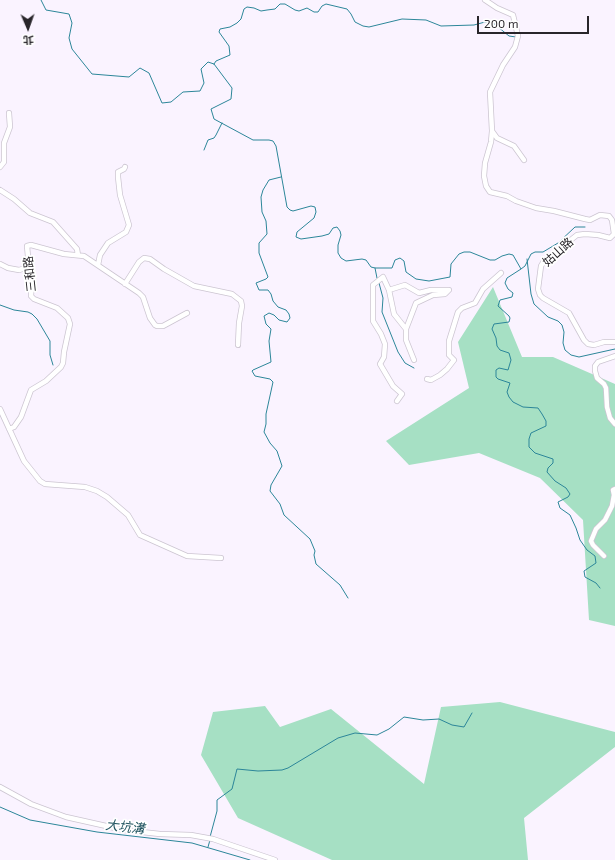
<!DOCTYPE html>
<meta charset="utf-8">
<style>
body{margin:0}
#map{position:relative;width:615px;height:860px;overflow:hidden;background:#faf3ff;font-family:"Exo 2","Noto Sans TC",sans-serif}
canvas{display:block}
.north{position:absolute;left:8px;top:8px;width:40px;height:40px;-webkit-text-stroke:3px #fff;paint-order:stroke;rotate:178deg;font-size:11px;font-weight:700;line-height:16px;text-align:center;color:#28252a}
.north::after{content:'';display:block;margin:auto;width:14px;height:18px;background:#28252a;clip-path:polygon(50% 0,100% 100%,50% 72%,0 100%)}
.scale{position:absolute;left:477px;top:16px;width:112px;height:18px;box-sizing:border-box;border:2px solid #28252a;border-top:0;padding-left:5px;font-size:12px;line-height:14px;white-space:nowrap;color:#28252a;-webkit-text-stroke:3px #fff;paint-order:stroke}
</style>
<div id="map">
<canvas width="615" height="860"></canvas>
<div class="north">北</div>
<div class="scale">200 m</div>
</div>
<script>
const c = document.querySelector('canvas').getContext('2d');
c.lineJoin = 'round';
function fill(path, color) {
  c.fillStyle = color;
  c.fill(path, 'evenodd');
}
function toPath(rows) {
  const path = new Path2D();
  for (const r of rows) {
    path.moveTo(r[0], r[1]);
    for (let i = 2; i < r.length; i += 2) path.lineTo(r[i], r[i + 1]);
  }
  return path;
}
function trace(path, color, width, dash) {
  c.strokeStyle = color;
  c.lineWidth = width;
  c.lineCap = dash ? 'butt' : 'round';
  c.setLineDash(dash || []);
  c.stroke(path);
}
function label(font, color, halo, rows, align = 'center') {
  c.font = font + ' "Exo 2","Noto Sans TC",sans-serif';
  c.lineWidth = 3.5;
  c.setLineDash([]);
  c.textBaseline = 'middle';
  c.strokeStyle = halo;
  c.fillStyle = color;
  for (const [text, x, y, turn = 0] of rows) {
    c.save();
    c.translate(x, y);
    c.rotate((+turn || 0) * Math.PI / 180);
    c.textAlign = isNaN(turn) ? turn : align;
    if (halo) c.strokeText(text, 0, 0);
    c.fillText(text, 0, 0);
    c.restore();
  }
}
fill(toPath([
 [493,287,522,357,553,357,615,384,615,626,589,620,583,520,540,478,479,453,409,465,386,441,469,388,458,342],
 [500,702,615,732,615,747,524,818,528,860,332,860,238,818,201,755,213,712,265,706,280,727,331,709,424,784,441,707]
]), '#a6e0c4');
trace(toPath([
 [41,0,46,10,69,14,72,23,69,38,72,49,92,74,129,77,140,68,149,73,162,103,171,102,183,92,200,91,204,83,201,69,208,62,214,64,232,88,231,99,211,109,214,119,253,140,269,140,273,141,276,146,287,207,290,210,293,211,311,206,315,207,316,212,314,218,297,232,296,237,301,239,322,236,329,234,333,228,337,227,340,231,341,235,338,245,338,253,341,258,346,261,362,259,366,260,371,267,375,268,392,268,395,260,400,258,404,261,406,272,416,279,429,281,450,277,451,264,459,254,464,252,470,252,490,260,495,260,502,256,509,254,513,255,521,269,507,278,505,283,508,289,513,293,512,297,500,300,498,306,509,316,510,318,509,322,494,324,492,329,496,338,497,346,500,350,509,353,511,360,508,370,499,368,496,370,496,377,498,379,510,383,507,392,509,397,513,402,523,407,538,408,542,414,546,421,546,426,531,433,529,439,529,447,535,453,553,459,553,463,548,468,547,472,555,481,566,488,570,494,568,497,558,502,560,508,570,515,576,528,580,540,587,550,595,556,596,563,584,571,585,577,596,583,600,588],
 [214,64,216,61,230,55,229,46,219,32,220,29,230,27,237,23,241,19,244,9,247,7,254,8,261,11,267,10,275,9,280,4,285,4,295,10,299,11,307,8,314,12,318,12,322,6,326,4,347,9,351,14,355,22,363,26,369,27,402,19,426,20,441,26,474,25,485,22,492,22,509,36,516,37],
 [204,150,208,140,214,138,216,135,222,123],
 [281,177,269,180,263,190,261,197,262,212,266,221,267,234,259,243,259,253,268,277,266,279,256,283,259,290,268,290,271,294,273,301,278,307,286,310,289,314,290,318,287,322,279,320,274,315,269,313,264,316,266,324,271,329,269,341,271,362,253,370,252,371,255,376,270,379,273,382,266,414,266,424,264,432,270,443,277,451,282,466,271,485,270,491,280,504,284,515,310,539,315,551,314,555,316,564,340,585,348,598],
 [527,259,531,294,534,304,548,317,558,321,562,325,564,332,563,343,565,350,571,355,579,357,615,349],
 [375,268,377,278],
 [521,269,525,266,531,254,535,252,543,252,558,243,575,227,585,227],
 [379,283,383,298,382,312,398,352,405,363,414,368],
 [0,305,14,310,28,312,32,314,37,319,50,341,50,355,53,365],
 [0,807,30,820,97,832,192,843,250,860],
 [210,837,217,811,217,800,232,789,237,769,258,771,282,770,288,768,338,738,355,733,377,735,389,729,404,717,423,720,439,719,452,725,464,727,472,713],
 [208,847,210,840]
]), '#2c8699', 1);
const minor = toPath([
 [485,0,497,8,513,15,518,36,515,47,503,65,490,92,492,131,497,138,514,146,524,160],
 [492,131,491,142,485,163,484,176,486,186,490,192,507,196,516,201,536,208,554,211,585,219,590,220,600,215,609,216,612,220,614,234,610,238,598,235,585,234,577,235,544,261,541,266,538,289,540,295,543,298,569,313,584,340,588,344,594,345,604,342,615,342],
 [0,167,4,162,4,143,10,127,9,113],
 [0,190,14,199,30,213,53,222,77,249,78,255],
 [0,264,8,268,19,270,29,267],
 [98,265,100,255,108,243,126,232,129,225,120,195,118,177,118,172,124,169,125,167],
 [125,284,139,262,144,258,150,259,164,269,194,286,232,294,241,301,242,306,239,323,238,345],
 [389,290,405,285,419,293,431,290,449,290,445,294,433,295,416,303,406,329,406,340,414,360],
 [615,356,598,362,595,366,595,371,597,378,604,384,606,388,607,407,610,418,615,424],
 [427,379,431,380,440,375,447,369,454,360,449,355,449,341,458,312,462,308,475,303,483,289,501,273],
 [397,401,402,394,393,386,380,364,384,357,385,344,381,334,373,321,373,285,383,277,389,290,394,314,406,329],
 [0,409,24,461,40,481,45,484,85,487,97,491,107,497,128,515,140,535,187,556,221,558],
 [9,429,14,427,21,417,31,390,46,381,61,367,63,363,64,352,70,324,68,318,57,308,34,299,31,296,32,281,29,267,27,246,31,245,64,254,84,256,139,293,143,297,150,318,155,325,157,326,163,326,187,313],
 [604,556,593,545,591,541,596,529,605,520,612,506,614,495,613,490,615,489],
 [0,787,31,804,66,817,124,830,160,834,191,835,213,839,275,860]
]);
trace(minor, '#ccc5d1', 6);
trace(minor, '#fff', 4.5);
label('12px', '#28252a', '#fff', [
 ["姑山路",558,252,-42],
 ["三和路",30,274,-96]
]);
label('italic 13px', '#225561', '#fff', [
 ["大坑溝",125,827,7]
]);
</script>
